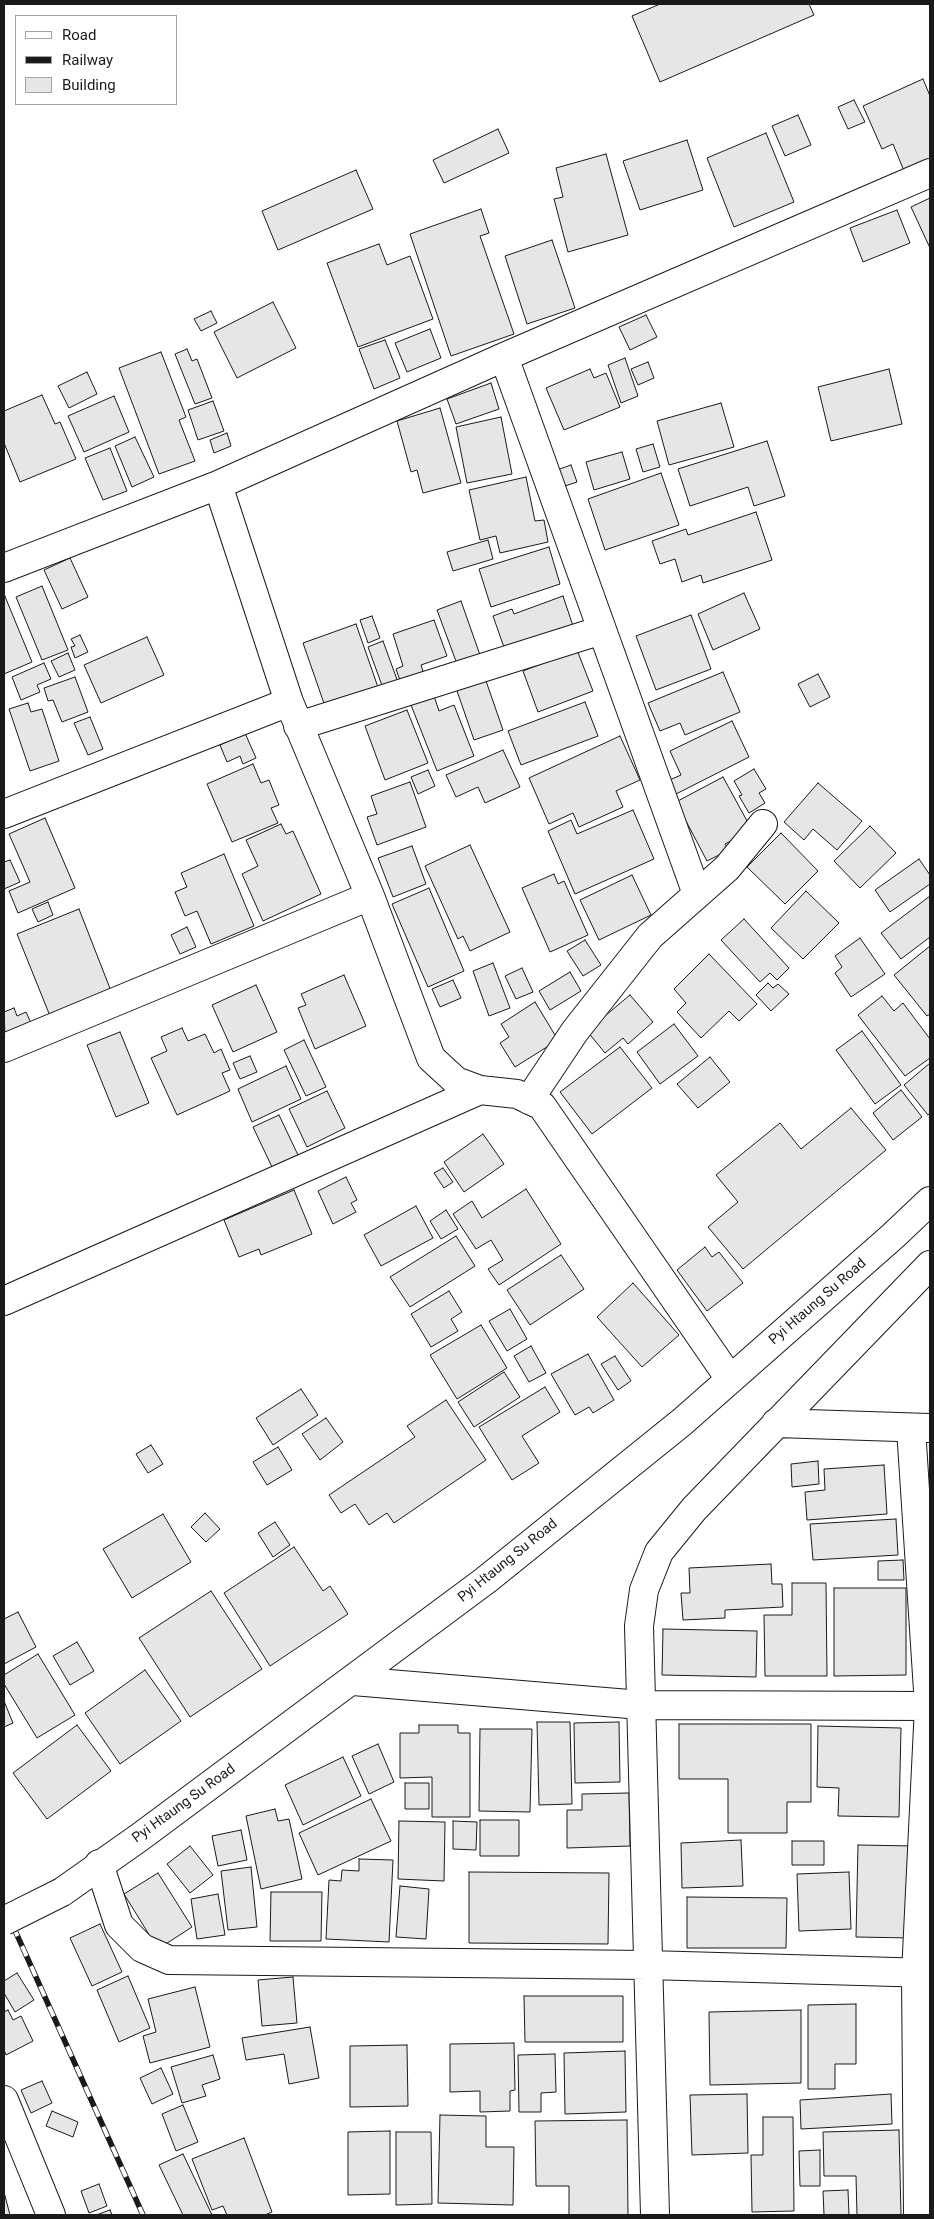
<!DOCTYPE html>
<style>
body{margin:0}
#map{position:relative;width:934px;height:2219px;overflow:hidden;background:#fff;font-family:Roboto,sans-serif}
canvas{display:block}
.frame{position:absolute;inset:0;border:5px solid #1a1a1a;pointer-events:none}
.legend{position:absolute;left:15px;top:15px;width:162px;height:90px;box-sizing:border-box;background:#fff;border:1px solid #a3a3a3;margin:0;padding:6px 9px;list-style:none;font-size:15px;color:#1a1a1a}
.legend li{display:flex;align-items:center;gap:10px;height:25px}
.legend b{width:25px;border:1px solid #a3a3a3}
</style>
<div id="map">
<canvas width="934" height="2219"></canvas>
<div class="frame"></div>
<ul class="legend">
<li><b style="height:6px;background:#fff"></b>Road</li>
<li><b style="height:6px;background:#1a1a1a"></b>Railway</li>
<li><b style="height:14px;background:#e6e6e6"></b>Building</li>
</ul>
</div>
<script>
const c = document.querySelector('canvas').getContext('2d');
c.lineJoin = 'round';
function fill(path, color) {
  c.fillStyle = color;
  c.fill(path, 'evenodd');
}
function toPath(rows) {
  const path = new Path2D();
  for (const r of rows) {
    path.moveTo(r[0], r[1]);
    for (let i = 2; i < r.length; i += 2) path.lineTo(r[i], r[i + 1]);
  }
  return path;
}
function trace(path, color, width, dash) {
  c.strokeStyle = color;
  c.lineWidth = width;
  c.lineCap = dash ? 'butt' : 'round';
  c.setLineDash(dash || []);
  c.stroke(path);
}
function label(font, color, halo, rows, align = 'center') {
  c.font = font + ' Roboto,sans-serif';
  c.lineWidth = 4;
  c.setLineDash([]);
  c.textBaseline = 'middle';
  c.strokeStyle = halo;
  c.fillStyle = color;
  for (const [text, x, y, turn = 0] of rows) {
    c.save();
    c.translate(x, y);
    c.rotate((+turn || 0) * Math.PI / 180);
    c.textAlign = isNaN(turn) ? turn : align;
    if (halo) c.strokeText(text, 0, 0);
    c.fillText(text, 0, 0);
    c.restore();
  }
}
const building = toPath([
 [660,4,809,4,814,15,660,82,632,16,660,4],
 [923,79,930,96,930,159,904,171,893,144,882,149,863,106,923,79],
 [854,100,865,122,848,129,838,107,854,100],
 [798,115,811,145,785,156,772,126,798,115],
 [498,129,509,153,444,183,433,160,498,129],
 [766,133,794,202,734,227,707,158,766,133],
 [687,140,703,190,640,210,623,161,687,140],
 [606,154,628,235,568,252,554,199,563,197,556,168,606,154],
 [356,170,373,209,278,250,262,211,356,170],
 [930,198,930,248,911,207,930,198],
 [481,209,489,233,480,236,514,334,451,356,410,234,481,209],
 [897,210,910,243,863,262,850,228,897,210],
 [552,240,575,308,527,324,505,256,552,240],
 [379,244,387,265,410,256,433,319,358,347,327,263,379,244],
 [273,302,296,348,237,378,214,332,273,302],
 [211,311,217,323,201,331,194,319,211,311],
 [646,315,657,337,630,350,619,327,646,315],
 [430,329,441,358,407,372,395,343,430,329],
 [385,340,400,378,374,389,359,349,385,340],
 [187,349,192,361,197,359,212,398,195,404,175,354,187,349],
 [161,352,186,417,179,420,195,461,159,474,119,368,161,352],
 [625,358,638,396,621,403,608,365,625,358],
 [648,362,654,378,638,385,631,369,648,362],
 [590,369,594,378,606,373,620,407,564,430,546,388,590,369],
 [889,369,902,424,831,441,818,387,889,369],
 [87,372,97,394,69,408,58,386,87,372],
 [491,383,499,409,456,424,447,399,491,383],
 [42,395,55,424,60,422,76,459,20,482,4,443,4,411,42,395],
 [114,396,129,432,84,452,68,416,114,396],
 [213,401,224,431,198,440,188,410,213,401],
 [721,403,734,447,669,465,657,421,721,403],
 [440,408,461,483,423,493,417,470,411,472,397,421,440,408],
 [501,417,512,474,467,483,456,427,501,417],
 [227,433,231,446,214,453,210,440,227,433],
 [135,437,154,477,132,487,115,446,135,437],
 [767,441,785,496,754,506,748,487,690,506,678,469,767,441],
 [653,444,660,467,643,472,636,449,653,444],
 [110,448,127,491,103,500,85,458,110,448],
 [622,452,630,479,594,490,586,462,622,452],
 [571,465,577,482,559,488,554,471,571,465],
 [661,473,679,525,605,550,588,499,661,473],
 [526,477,535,521,544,520,548,542,500,553,496,536,480,540,469,490,526,477],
 [756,512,772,560,703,583,701,575,682,582,675,559,660,564,652,541,686,529,688,535,756,512],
 [488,540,493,559,453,571,447,552,488,540],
 [549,547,560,584,491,607,479,569,549,547],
 [70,558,88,597,62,609,44,570,70,558],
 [42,586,68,650,42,660,16,597,42,586],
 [744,593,760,629,713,650,698,614,744,593],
 [4,594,32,662,4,674,4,594],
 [563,596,574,629,506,653,493,616,512,609,514,614,563,596],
 [461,601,480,655,457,664,437,610,461,601],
 [691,615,711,669,656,690,636,636,691,615],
 [372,616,380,638,368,643,360,620,372,616],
 [434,620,447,656,421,665,425,678,402,686,396,669,403,666,393,634,434,620],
 [356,624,380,693,327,712,303,643,356,624],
 [80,635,88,652,75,658,71,647,75,646,71,639,80,635],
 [147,637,164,675,101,703,84,665,147,637],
 [383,641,399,685,384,691,368,647,383,641],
 [577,650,593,691,538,712,523,671,577,650],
 [68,653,75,670,59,677,51,661,68,653],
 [44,663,51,679,37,685,40,692,21,700,12,677,44,663],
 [723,672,740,712,685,735,680,723,660,731,648,703,723,672],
 [818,674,830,697,810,707,798,684,818,674],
 [75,677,88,712,62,722,53,700,48,701,44,688,75,677],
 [485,678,503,730,474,740,456,688,485,678],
 [434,696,439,711,454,705,474,756,437,771,411,705,434,696],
 [585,702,598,736,521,765,508,731,585,702],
 [28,703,31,712,42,709,59,761,30,771,9,709,28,703],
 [407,710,428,763,385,780,365,726,407,710],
 [90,717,103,749,88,755,74,723,90,717],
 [732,721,749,757,672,796,665,782,681,775,670,751,732,721],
 [245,733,256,758,243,764,240,756,227,762,220,745,245,733],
 [620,736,640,780,616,791,623,807,579,827,573,813,549,824,529,778,620,736],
 [503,750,520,787,485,803,478,787,456,797,446,775,503,750],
 [253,764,261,783,269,780,279,805,271,808,278,823,232,842,207,784,253,764],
 [754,769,766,789,759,793,765,803,749,813,739,796,742,795,734,781,754,769],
 [428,770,435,786,418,794,411,777,428,770],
 [723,777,752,830,725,844,729,850,707,861,676,802,723,777],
 [410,782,426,827,377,845,367,817,377,814,371,796,410,782],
 [818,783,862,821,837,850,813,829,804,840,784,822,818,783],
 [633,810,654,859,575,894,548,831,571,820,577,834,633,810],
 [45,818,75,888,18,913,9,891,30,882,9,834,45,818],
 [281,824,286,834,293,831,321,894,263,921,242,874,258,866,246,840,281,824],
 [870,826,896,853,860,888,834,861,870,826],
 [781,833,818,871,785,904,747,867,781,833],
 [470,845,510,932,470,951,463,936,458,939,425,866,470,845],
 [412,846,426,884,393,897,378,858,412,846],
 [224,854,254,926,211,944,197,911,185,916,175,892,187,887,181,873,224,854],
 [919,859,930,875,930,884,890,912,875,890,919,859],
 [10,860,20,882,4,889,4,862,10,860],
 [554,874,558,884,564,881,588,935,550,952,522,888,554,874],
 [632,875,651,915,599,940,580,900,632,875],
 [429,888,464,971,428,987,392,904,429,888],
 [806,891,839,923,803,959,771,928,806,891],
 [930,896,930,937,901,959,881,933,930,896],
 [48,902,53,915,38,922,32,909,48,902],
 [79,909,111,991,50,1016,17,934,79,909],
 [744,919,789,968,777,980,770,973,760,982,721,940,744,919],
 [187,927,196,947,180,954,171,935,187,927],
 [860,938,885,974,851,997,835,973,842,967,835,956,860,938],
 [585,940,601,965,583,976,567,951,585,940],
 [930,946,930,1014,927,1016,894,975,930,946],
 [709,954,757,1004,739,1021,729,1011,701,1038,677,1012,686,1003,674,989,709,954],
 [493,963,510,1008,489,1016,473,971,493,963],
 [522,968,533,992,516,999,505,976,522,968],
 [570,972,581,991,550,1010,539,991,570,972],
 [344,975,366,1026,315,1049,298,1008,306,1005,301,994,344,975],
 [453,980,461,998,440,1007,432,989,453,980],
 [768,983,773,988,778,984,789,994,771,1011,756,995,768,983],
 [256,985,277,1032,233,1052,212,1005,256,985],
 [630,995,653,1022,628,1044,623,1038,605,1053,587,1031,630,995],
 [882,996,894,1011,903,1003,930,1039,930,1058,905,1076,858,1015,882,996],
 [535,1002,558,1040,515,1067,500,1043,509,1037,501,1024,535,1002],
 [14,1008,17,1016,26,1012,31,1023,5,1035,4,1012,14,1008],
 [674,1024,698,1056,660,1084,637,1052,674,1024],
 [182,1028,188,1041,205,1034,214,1053,221,1049,230,1070,222,1073,230,1091,177,1115,151,1058,167,1051,161,1037,182,1028],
 [862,1031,901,1085,875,1104,836,1050,862,1031],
 [120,1032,149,1103,116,1117,87,1045,120,1032],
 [304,1040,326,1087,306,1096,284,1050,304,1040],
 [620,1047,652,1088,592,1134,560,1092,620,1047],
 [250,1056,257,1072,240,1079,233,1063,250,1056],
 [710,1057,730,1082,698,1108,677,1084,710,1057],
 [930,1063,930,1113,928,1115,904,1085,930,1063],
 [286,1066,301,1099,252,1122,238,1089,286,1066],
 [901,1090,922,1117,893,1140,873,1113,901,1090],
 [327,1091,345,1128,307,1147,289,1109,327,1091],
 [851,1108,886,1150,743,1269,708,1227,738,1202,716,1175,780,1123,801,1149,851,1108],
 [279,1115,298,1155,272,1167,253,1127,279,1115],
 [483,1134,504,1164,464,1192,444,1162,483,1134],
 [443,1168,453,1182,444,1188,434,1173,443,1168],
 [346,1177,357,1200,351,1203,356,1212,333,1224,318,1191,346,1177],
 [526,1189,561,1244,499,1285,488,1269,503,1260,491,1240,476,1249,453,1214,472,1201,482,1218,526,1189],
 [294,1190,312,1234,261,1255,259,1249,239,1257,224,1220,294,1190],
 [416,1206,433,1238,381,1266,364,1235,416,1206],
 [446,1210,458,1229,441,1239,430,1221,446,1210],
 [456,1236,475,1266,410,1307,390,1277,456,1236],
 [705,1247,712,1257,719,1252,743,1283,707,1311,677,1270,705,1247],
 [561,1255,584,1289,530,1325,507,1290,561,1255],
 [633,1283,679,1335,642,1367,597,1317,633,1283],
 [449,1291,462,1312,451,1319,458,1331,431,1347,411,1314,449,1291],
 [510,1309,527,1339,507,1351,489,1321,510,1309],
 [481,1325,507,1368,457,1399,430,1355,481,1325],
 [531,1346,546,1373,529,1382,514,1356,531,1346],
 [588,1354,614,1400,593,1413,589,1407,575,1415,551,1374,588,1354],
 [615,1356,631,1381,618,1390,601,1364,615,1356],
 [504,1372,520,1397,474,1427,458,1402,504,1372],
 [545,1387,560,1412,522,1436,539,1463,512,1480,479,1427,545,1387],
 [301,1389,318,1415,273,1445,256,1418,301,1389],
 [446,1400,486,1460,394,1523,387,1513,369,1525,355,1504,341,1513,329,1495,415,1437,407,1426,446,1400],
 [326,1418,343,1442,320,1460,302,1434,326,1418],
 [151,1445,163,1464,148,1473,136,1454,151,1445],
 [278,1447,292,1470,267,1485,253,1462,278,1447],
 [818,1461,819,1484,792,1487,791,1464,818,1461],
 [884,1465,887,1514,807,1520,805,1492,825,1490,824,1469,884,1465],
 [205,1513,220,1529,206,1542,191,1527,205,1513],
 [163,1514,191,1562,132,1598,103,1549,163,1514],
 [896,1519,898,1555,813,1560,810,1524,896,1519],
 [275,1522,290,1545,273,1557,258,1533,275,1522],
 [294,1547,323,1591,330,1586,348,1614,270,1666,224,1593,294,1547],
 [903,1560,904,1580,878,1580,878,1561,903,1560],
 [771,1564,772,1584,782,1584,783,1607,725,1610,725,1618,683,1620,681,1593,690,1593,689,1568,771,1564],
 [792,1583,826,1583,827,1676,765,1676,764,1615,792,1615,792,1583],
 [834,1588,906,1588,906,1675,834,1676,834,1588],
 [211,1591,262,1669,190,1717,139,1638,211,1591],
 [18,1612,36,1647,4,1664,4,1619,18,1612],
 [663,1629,757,1631,756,1677,662,1675,663,1629],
 [77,1642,94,1671,70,1685,53,1656,77,1642],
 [38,1654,75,1715,37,1738,4,1684,4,1675,38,1654],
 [145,1670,181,1721,120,1764,85,1713,145,1670],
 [4,1701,13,1723,4,1727,4,1701],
 [537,1722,570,1722,572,1804,539,1805,537,1722],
 [619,1722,620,1782,575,1783,574,1723,619,1722],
 [679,1724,811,1724,811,1802,787,1802,787,1833,728,1833,728,1779,679,1779,679,1724],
 [77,1725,111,1771,47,1819,13,1773,77,1725],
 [419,1725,458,1725,458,1733,470,1733,470,1817,432,1817,432,1777,400,1778,400,1733,419,1733,419,1725],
 [818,1726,901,1728,899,1817,838,1816,839,1788,817,1787,818,1726],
 [480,1729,532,1729,530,1812,479,1811,480,1729],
 [378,1744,394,1782,369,1794,352,1756,378,1744],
 [343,1757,361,1796,303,1825,285,1785,343,1757],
 [405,1783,429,1783,429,1809,405,1809,405,1783],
 [629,1793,630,1846,567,1848,567,1810,582,1810,582,1794,629,1793],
 [371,1799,391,1841,318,1875,299,1833,371,1799],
 [275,1809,278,1821,289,1819,302,1879,261,1889,246,1816,275,1809],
 [480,1820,519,1820,519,1856,480,1856,480,1820],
 [399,1821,445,1822,444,1881,398,1879,399,1821],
 [453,1821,477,1822,476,1850,453,1849,453,1821],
 [241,1830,247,1860,218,1866,212,1836,241,1830],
 [741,1840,743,1886,682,1888,681,1843,741,1840],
 [792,1841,824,1841,824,1865,792,1865,792,1841],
 [858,1845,914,1846,912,1938,856,1937,858,1845],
 [190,1846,213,1875,190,1893,167,1864,190,1846],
 [359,1859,393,1860,389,1942,326,1939,329,1880,341,1881,342,1870,359,1871,359,1859],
 [251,1867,257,1927,228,1930,221,1871,251,1867],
 [469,1872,609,1873,608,1944,469,1943,469,1872],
 [849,1872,851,1929,799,1931,797,1874,849,1872],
 [158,1873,192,1927,158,1949,124,1894,158,1873],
 [400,1886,429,1889,426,1939,396,1937,400,1886],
 [271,1892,322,1892,321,1941,270,1941,271,1892],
 [218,1894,225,1935,197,1939,191,1899,218,1894],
 [687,1897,787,1898,786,1948,687,1948,687,1897],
 [100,1924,122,1972,92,1986,70,1938,100,1924],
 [17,1973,34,2000,15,2012,4,1993,4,1981,17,1973],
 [128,1976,150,2028,119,2042,97,1990,128,1976],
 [293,1977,297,2023,262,2026,258,1980,293,1977],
 [195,1987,210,2047,150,2063,143,2036,156,2032,148,1999,195,1987],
 [524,1996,623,1996,623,2042,525,2042,524,1996],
 [856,2004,856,2064,835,2064,835,2089,808,2089,808,2005,856,2004],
 [8,2010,13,2020,21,2016,33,2041,6,2055,4,2050,4,2012,8,2010],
 [801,2010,801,2083,710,2085,709,2012,801,2010],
 [310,2027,319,2078,289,2084,284,2054,246,2060,242,2038,310,2027],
 [514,2043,515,2090,510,2091,510,2111,480,2112,480,2091,450,2092,450,2044,514,2043],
 [407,2045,408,2106,350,2107,350,2046,407,2045],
 [625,2051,626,2112,565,2114,564,2053,625,2051],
 [555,2054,556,2092,541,2093,541,2112,519,2112,518,2055,555,2054],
 [213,2055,220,2079,202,2085,206,2096,182,2103,171,2067,213,2055],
 [161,2068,173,2094,152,2104,140,2078,161,2068],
 [42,2081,52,2103,31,2113,21,2090,42,2081],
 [747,2094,748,2153,692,2155,690,2095,747,2094],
 [891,2094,892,2124,801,2129,800,2100,891,2094],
 [183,2105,198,2142,176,2151,162,2114,183,2105],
 [52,2111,78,2122,73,2137,46,2126,52,2111],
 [440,2115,486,2116,486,2147,514,2147,513,2205,438,2203,440,2115],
 [763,2117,793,2117,794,2211,752,2212,751,2155,763,2155,763,2117],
 [627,2120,628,2215,569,2215,569,2186,536,2186,535,2121,627,2120],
 [899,2130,901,2215,857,2215,856,2176,824,2176,823,2132,899,2130],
 [390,2131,390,2194,348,2195,348,2132,390,2131],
 [396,2132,431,2132,432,2204,396,2205,396,2132],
 [244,2138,272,2212,265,2215,227,2215,223,2206,212,2210,192,2159,244,2138],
 [820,2150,820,2186,800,2186,799,2151,820,2150],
 [183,2154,212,2215,183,2215,159,2165,183,2154],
 [99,2184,107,2206,89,2213,81,2191,99,2184],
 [848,2190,849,2215,824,2215,823,2191,848,2190],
 [4,2192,10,2215,4,2215,4,2192],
 [110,2210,112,2215,96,2215,110,2210]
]);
fill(building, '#e6e6e6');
trace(building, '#1a1a1a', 1);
const minor = toPath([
 [504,357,697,894],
 [218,485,504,357,930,173],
 [4,568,218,485,289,702,370,896,431,1058,456,1081,480,1090,517,1094,542,1106,730,1379],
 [298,726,602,630],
 [4,814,289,702],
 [4,1048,370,896],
 [529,1100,575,1031,650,936,727,868,763,824],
 [4,1301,480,1090],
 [776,1423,929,1428],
 [911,1428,929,1706,916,1974,918,2215],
 [353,1681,641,1705,930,1706],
 [99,1864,119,1925,142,1948,169,1960,648,1965,930,1973],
 [4,2100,51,2215],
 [655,2215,639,1626,644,1590,659,1552,694,1509,930,1265]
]);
const highway = toPath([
 [62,1892,140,1837,486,1580,682,1422,893,1236,930,1201]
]);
trace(minor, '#1a1a1a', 30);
trace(highway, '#1a1a1a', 30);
trace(minor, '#fff', 28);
trace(highway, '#fff', 28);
const rail = toPath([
 [4,1906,143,2215]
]);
trace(rail, '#1a1a1a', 5.5);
trace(rail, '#fff', 4, [11]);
const highwayBridge = toPath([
 [4,1921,62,1892]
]);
trace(highwayBridge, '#1a1a1a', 30, []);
trace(highwayBridge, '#fff', 28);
label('14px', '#1a1a1a', '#fff', [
 ["Pyi Htaung Su Road",818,1302,-41],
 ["Pyi Htaung Su Road",508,1561,-39],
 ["Pyi Htaung Su Road",184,1804,-36]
]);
</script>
